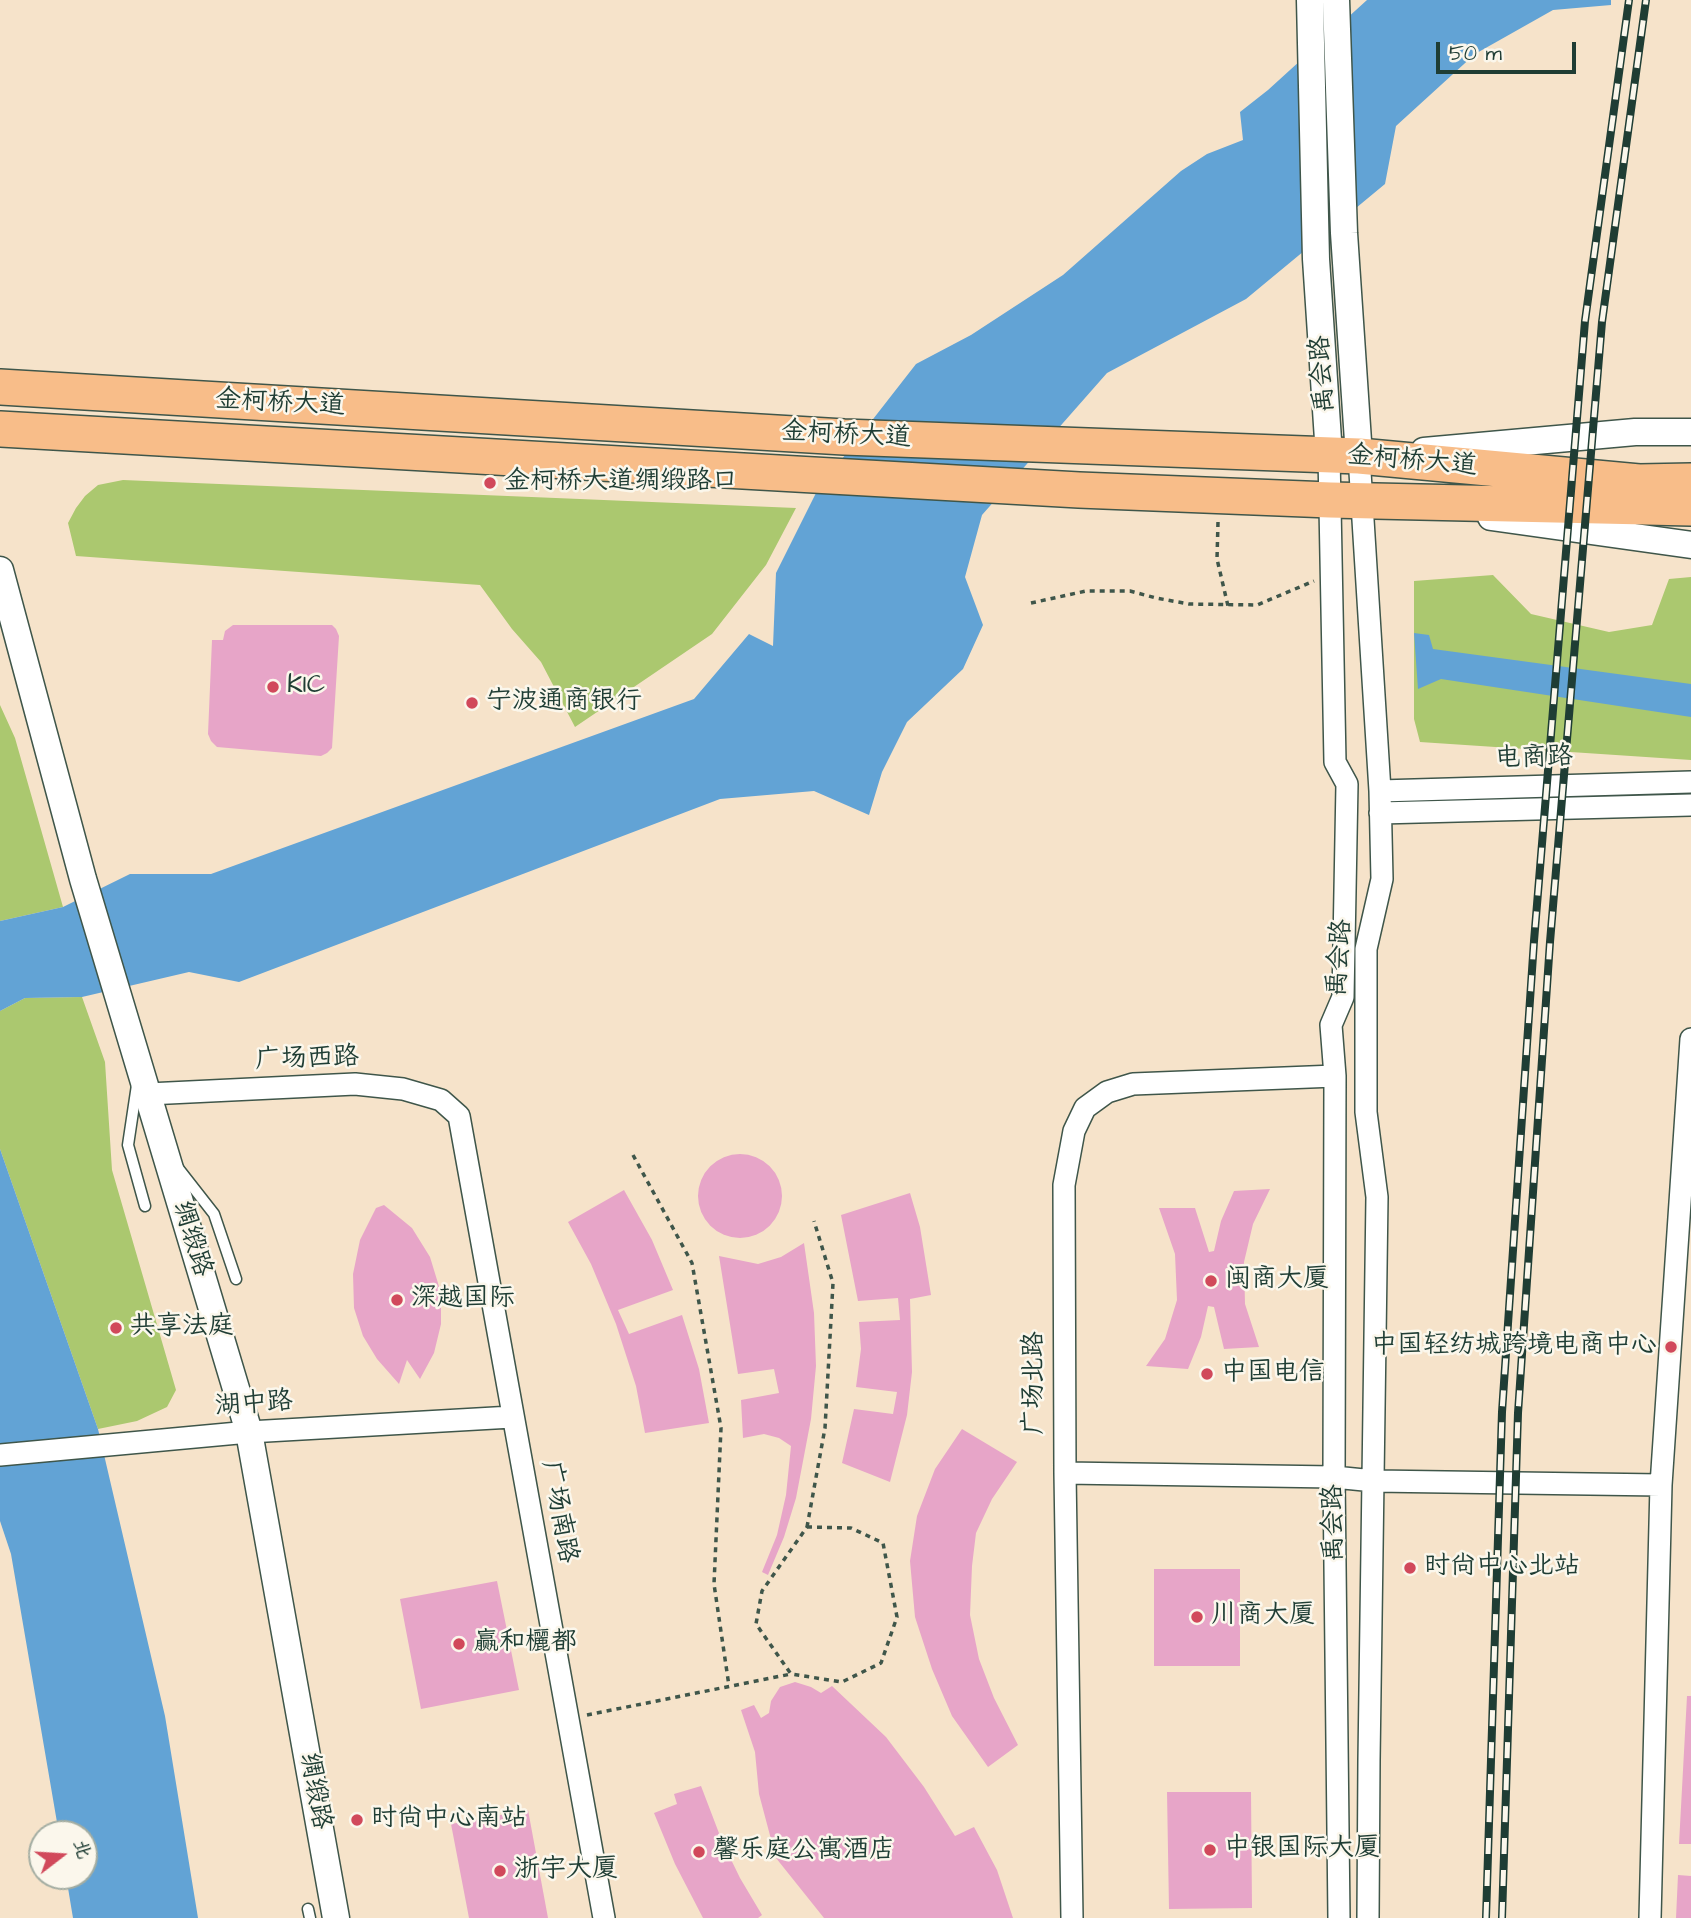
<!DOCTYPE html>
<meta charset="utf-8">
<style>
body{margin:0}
#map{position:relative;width:1691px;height:1918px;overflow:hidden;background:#f6e3ca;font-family:"Architects Daughter","LXGW WenKai TC",sans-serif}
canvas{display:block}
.north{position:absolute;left:28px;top:1820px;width:70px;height:70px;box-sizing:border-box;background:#fbf7ec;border:2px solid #a3ada2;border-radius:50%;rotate:73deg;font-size:19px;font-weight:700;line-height:28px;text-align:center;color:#1f3d34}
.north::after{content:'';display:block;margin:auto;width:24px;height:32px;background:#d1495b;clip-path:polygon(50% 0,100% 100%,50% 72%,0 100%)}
.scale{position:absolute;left:1436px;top:42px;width:140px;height:32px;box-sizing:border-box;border:4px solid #1f3d34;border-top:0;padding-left:9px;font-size:21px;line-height:24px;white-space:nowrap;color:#1f3d34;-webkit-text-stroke:5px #fbf7ec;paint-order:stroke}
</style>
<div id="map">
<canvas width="1691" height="1918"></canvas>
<div class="north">北</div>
<div class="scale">50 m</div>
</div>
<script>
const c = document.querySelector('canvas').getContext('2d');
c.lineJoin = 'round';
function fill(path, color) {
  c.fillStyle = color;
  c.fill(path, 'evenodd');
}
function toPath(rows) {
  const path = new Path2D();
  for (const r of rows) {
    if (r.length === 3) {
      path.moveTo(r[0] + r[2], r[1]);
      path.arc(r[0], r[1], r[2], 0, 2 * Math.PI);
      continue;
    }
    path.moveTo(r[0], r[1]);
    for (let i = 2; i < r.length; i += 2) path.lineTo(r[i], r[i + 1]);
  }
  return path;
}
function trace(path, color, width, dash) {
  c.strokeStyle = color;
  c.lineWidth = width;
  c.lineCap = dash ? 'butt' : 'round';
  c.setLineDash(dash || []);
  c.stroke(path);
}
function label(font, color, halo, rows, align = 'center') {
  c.font = font + ' "Architects Daughter","LXGW WenKai TC",sans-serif';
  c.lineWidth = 5;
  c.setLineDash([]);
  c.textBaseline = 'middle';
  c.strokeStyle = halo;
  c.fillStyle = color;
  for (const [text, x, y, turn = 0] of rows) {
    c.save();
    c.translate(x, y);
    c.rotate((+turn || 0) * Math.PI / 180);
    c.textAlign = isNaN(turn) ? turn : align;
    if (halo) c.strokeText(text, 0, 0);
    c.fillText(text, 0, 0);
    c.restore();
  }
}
fill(toPath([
 [123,480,796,508,766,565,712,634,575,727,541,662,512,629,480,585,76,556,68,523,76,508,85,496,98,485],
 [1493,575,1531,614,1609,632,1652,625,1669,579,1691,577,1691,760,1420,742,1414,719,1414,581],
 [0,705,15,738,63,907,0,921],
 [82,997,105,1062,112,1170,176,1390,167,1407,137,1421,98,1429,0,1149,0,1011,25,998]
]), '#abc86f');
fill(toPath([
 [1367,0,1611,0,1611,5,1553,10,1475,54,1396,126,1385,184,1246,299,1107,373,982,515,965,577,983,625,963,669,907,722,882,772,869,815,814,791,720,799,239,982,189,972,82,997,25,998,0,1011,0,921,63,907,130,874,211,874,694,699,749,634,773,646,776,573,817,491,916,364,971,335,1063,275,1181,171,1207,154,1243,140,1240,112,1268,90],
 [1414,633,1429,635,1433,649,1691,684,1691,717,1441,679,1418,689],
 [0,1149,98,1429,165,1716,198,1918,73,1918,66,1876,84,1876,84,1834,59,1834,11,1554,0,1521]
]), '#62a3d5');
fill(toPath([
 [233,625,332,625,336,629,339,636,332,748,327,753,321,756,217,747,211,741,208,734,212,640,223,640,225,631],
 [740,1196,42],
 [1270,1189,1253,1224,1244,1262,1245,1304,1259,1347,1224,1349,1214,1307,1208,1306,1201,1337,1188,1369,1146,1366,1165,1339,1177,1300,1175,1254,1159,1208,1195,1208,1209,1252,1214,1251,1221,1221,1234,1191],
 [624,1190,652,1240,673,1290,618,1310,629,1334,682,1315,699,1369,709,1423,645,1433,636,1386,616,1324,591,1264,568,1222],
 [910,1193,920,1227,931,1295,910,1299,912,1372,907,1415,890,1482,842,1463,854,1409,893,1414,897,1392,856,1387,861,1349,859,1322,900,1320,898,1298,858,1301,841,1215],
 [384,1205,412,1228,430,1257,441,1293,441,1324,434,1353,420,1379,407,1360,399,1384,377,1359,363,1336,354,1308,353,1274,360,1240,376,1208],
 [804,1243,814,1313,816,1366,811,1419,796,1498,784,1537,768,1575,762,1572,777,1535,786,1495,791,1446,779,1438,764,1434,743,1438,741,1400,779,1393,774,1369,738,1374,719,1256,758,1264,781,1257],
 [962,1429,1017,1462,992,1499,976,1533,972,1566,970,1615,979,1659,994,1698,1018,1745,988,1767,952,1716,932,1669,915,1617,910,1561,917,1516,935,1469],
 [1154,1569,1240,1569,1240,1666,1154,1666],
 [497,1581,519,1690,421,1709,400,1599],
 [795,1682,811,1687,821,1693,832,1686,886,1737,924,1787,955,1836,974,1827,997,1870,1013,1918,824,1918,776,1858,759,1794,755,1752,741,1710,754,1705,761,1718,769,1713,771,1701,780,1687],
 [1687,1696,1691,1696,1691,1844,1679,1844],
 [701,1786,722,1841,740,1878,762,1915,758,1918,703,1918,675,1864,654,1813,677,1804,674,1794],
 [1167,1792,1251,1792,1252,1908,1169,1909],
 [528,1810,548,1918,469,1918,451,1824],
 [1678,1875,1691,1876,1691,1918,1676,1918]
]), '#e7a5c8');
const service = toPath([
 [137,1085,128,1145,145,1206],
 [178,1168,214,1214,236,1279],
 [308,1909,310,1918]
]);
const minor = toPath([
 [1329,455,1335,762,1347,784,1343,997,1331,1025,1335,1076,1334,1477,1339,1918],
 [1359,456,1380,791,1382,879,1366,949,1366,1112,1377,1197,1369,1760,1368,1918],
 [1380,791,1691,782],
 [1380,813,1691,805],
 [148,1094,355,1084,403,1089,441,1100,459,1116,604,1918],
 [0,1455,249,1432,512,1417],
 [1065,1473,1334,1477,1374,1481,1661,1485],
 [1072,1918,1065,1473,1064,1185,1074,1131,1085,1108,1107,1092,1133,1084,1335,1076],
 [1650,1918,1661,1485,1691,1039]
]);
const tertiary = toPath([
 [1310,0,1316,259,1329,455],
 [1336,0,1344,233,1359,456,1375,455],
 [1424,451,1635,432,1691,432],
 [1491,517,1691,545],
 [0,570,83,879,249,1432,336,1918]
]);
const primary = toPath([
 [0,387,844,437,1359,456,1639,482,1691,481],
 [0,429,1079,490,1330,500,1691,508]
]);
trace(service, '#3f564a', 13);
trace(minor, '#3f564a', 24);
trace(tertiary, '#3f564a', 29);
trace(primary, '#3f564a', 38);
trace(toPath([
 [1218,522,1217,559,1228,606],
 [1031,603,1086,591,1130,591,1156,598,1189,604,1257,605,1314,581],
 [633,1155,692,1263,721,1428,714,1584,729,1686],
 [807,1527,851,1528,883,1543,897,1617,881,1663,842,1682,791,1674,756,1624,762,1591,807,1527],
 [807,1527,825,1428,833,1283,814,1221],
 [587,1715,791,1674]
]), '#3f564a', 3.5, [5, 5]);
trace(service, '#fff', 10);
trace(minor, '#fff', 21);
trace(tertiary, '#fff', 26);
trace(primary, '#f8bd89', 35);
const rail = toPath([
 [1486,1918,1502,1412,1534,941,1585,321,1629,0],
 [1502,1918,1518,1413,1550,942,1602,322,1646,0]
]);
trace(rail, '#1f3d34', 8);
trace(rail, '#fbf7ec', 5, [16]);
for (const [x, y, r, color] of [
 [490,483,7,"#d1495b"],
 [273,687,7,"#d1495b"],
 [472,703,7,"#d1495b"],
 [1211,1281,7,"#d1495b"],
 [397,1300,7,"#d1495b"],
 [116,1328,7,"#d1495b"],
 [1671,1347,7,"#d1495b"],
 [1207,1374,7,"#d1495b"],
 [1410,1568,7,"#d1495b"],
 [1197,1617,7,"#d1495b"],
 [459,1644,7,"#d1495b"],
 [357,1820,7,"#d1495b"],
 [1210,1850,7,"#d1495b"],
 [699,1852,7,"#d1495b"],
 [500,1871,7,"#d1495b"]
]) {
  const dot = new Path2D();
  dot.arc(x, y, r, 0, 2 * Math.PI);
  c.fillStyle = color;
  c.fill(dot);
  trace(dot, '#fbf7ec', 2.5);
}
label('26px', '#1f3d34', '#fbf7ec', [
 ["禹会路",1324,374,-94],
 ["金柯桥大道",280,404,3],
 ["金柯桥大道",846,436,3],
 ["金柯桥大道",1412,462,5],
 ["电商路",1534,759,-2],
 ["禹会路",1341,958,-86],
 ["广场西路",307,1060,-2],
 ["绸缎路",191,1239,73],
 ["广场北路",1036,1383,-90],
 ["湖中路",254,1405,-4],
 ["广场南路",558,1512,80],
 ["禹会路",1335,1523,-91],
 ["绸缎路",314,1791,80]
]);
label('26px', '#1f3d34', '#fbf7ec', [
 ["金柯桥大道绸缎路口",504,483],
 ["KIC",287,687],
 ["宁波通商银行",486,703],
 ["闽商大厦",1225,1281],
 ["深越国际",411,1300],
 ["共享法庭",130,1328],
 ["中国轻纺城跨境电商中心",1657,1347,"right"],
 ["中国电信",1221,1374],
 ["时尚中心北站",1424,1568],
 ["川商大厦",1211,1617],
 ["赢和欐都",473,1644],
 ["时尚中心南站",371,1820],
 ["中银国际大厦",1224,1850],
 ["馨乐庭公寓酒店",713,1852],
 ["浙宇大厦",514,1871]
], 'left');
</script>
